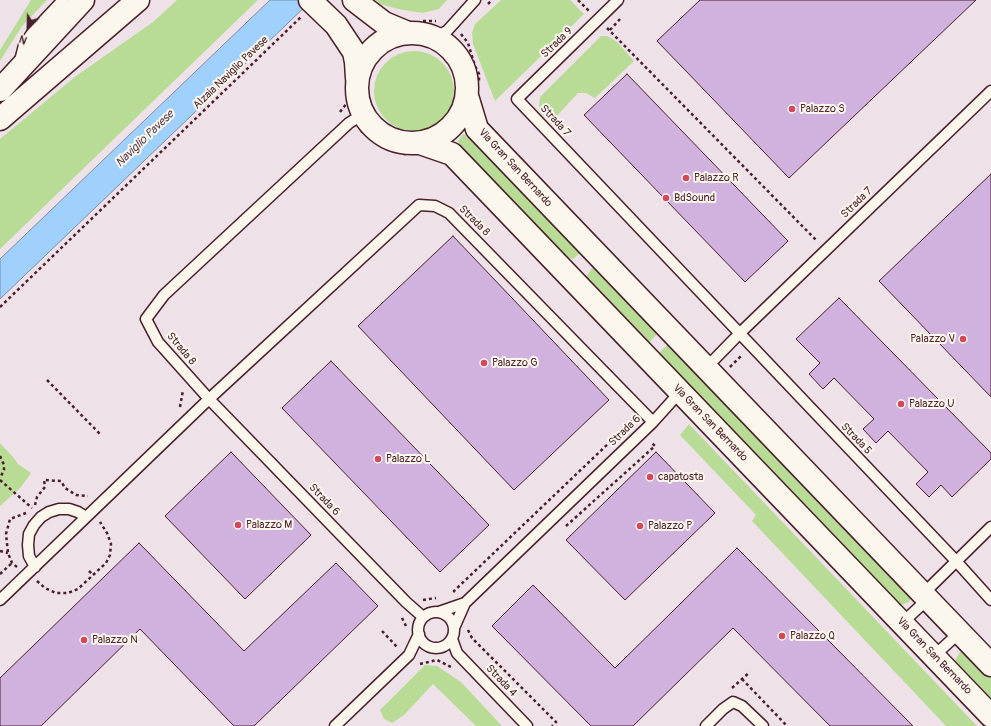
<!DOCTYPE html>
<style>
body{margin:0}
#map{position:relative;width:991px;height:726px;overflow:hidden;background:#eee2e8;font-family:Pangolin,sans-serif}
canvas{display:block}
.north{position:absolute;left:8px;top:8px;width:40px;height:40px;-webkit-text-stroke:3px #fbf7ec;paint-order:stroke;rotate:203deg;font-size:11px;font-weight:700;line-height:16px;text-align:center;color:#4a1f2b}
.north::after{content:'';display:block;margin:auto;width:14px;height:18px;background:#4a1f2b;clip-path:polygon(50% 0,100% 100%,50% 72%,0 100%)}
</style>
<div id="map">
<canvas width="991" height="726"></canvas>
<div class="north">N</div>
</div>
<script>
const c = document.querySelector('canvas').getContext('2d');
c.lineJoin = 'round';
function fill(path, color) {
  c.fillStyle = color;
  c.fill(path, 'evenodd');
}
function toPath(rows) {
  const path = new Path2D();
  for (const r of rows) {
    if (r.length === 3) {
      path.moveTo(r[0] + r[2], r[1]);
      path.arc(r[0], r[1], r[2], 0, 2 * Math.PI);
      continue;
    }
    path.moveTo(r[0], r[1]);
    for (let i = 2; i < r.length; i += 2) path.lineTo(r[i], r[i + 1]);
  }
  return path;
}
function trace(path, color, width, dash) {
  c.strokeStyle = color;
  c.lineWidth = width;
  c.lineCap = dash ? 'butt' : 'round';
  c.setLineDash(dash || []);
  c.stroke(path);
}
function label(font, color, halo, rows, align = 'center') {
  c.font = font + ' Pangolin,sans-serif';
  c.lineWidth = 4;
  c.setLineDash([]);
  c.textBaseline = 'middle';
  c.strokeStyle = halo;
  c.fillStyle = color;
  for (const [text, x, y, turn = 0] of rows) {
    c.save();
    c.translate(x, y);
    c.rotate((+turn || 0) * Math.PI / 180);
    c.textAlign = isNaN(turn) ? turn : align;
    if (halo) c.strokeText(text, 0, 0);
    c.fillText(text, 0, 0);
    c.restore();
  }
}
fill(toPath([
 [31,0,47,0,22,26,0,61,0,50],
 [177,0,258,0,0,249,0,139,76,76,153,22],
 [376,0,447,0,439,9,422,13,398,9,380,4],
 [501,0,570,0,584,14,495,101,473,44,472,33,475,24],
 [601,36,607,36,616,41,634,61,595,98,586,93,578,93,553,120,540,113,539,107,540,97],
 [414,91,40],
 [463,134,472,137,577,247,580,253,573,259,562,256,463,153,458,141],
 [592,268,598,270,658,333,648,344,587,280,586,277],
 [669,343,912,595,909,602,901,605,892,599,658,354],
 [689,424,977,726,946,726,752,521,756,515,680,435],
 [0,443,13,457,18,464,31,473,21,487,0,506],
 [966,651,991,675,991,702,957,666,955,661,960,652],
 [425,665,437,666,461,682,502,726,476,726,433,684,404,715,392,723,384,719,380,710]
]), '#b8dc96');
const water = toPath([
 [270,0,312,0,0,299,0,259,270,0]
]);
fill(water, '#a0d0fc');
trace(water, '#7e89a8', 1);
const building = toPath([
 [700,0,976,0,789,178,657,41,700,0],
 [627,74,788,241,745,282,584,115,627,74],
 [991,174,991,397,879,281,991,174],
 [453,236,609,400,514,490,358,326,453,236],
 [839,298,991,453,991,459,952,497,941,485,929,497,916,484,928,472,888,431,876,443,863,429,874,419,834,378,823,389,809,374,820,363,796,339,839,298],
 [331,361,489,525,440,572,282,408,331,361],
 [231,452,311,535,245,599,165,516,231,452],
 [656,452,715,513,625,600,566,540,656,452],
 [139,543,244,651,336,563,378,606,254,726,234,726,140,629,41,726,0,726,0,678,139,543],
 [737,548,913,726,830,726,733,628,633,726,591,726,492,626,533,585,615,668,737,548]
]);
fill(building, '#d1b2df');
trace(building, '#4a1f2b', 1);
const service = toPath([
 [618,0,517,99,956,561,991,600],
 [435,37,447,31,475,0],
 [20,61,24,45,32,33,63,0],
 [363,114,349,123,164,295,146,319,158,342,209,399,406,602,423,617],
 [706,368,740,333,991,91],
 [35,567,29,556,28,545,29,534,34,525,41,517,49,512,59,509,69,509,78,512,86,517],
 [923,594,991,527],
 [0,600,209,399,419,205,435,206,449,213,653,422],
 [439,612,465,603],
 [436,630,18],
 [902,623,928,599],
 [454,628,465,603,653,422,680,392],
 [452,639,457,653,527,726],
 [934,656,960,632],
 [335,726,409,655,419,634],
 [706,726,723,709,733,702,742,706,763,726]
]);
const secondary = toPath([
 [310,0,336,25,354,52,356,62,357,78],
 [354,0,384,23,408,33],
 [412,88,55],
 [467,96,477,129,991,665],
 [420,143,452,154,991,716]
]);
const primary = toPath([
 [0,90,83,0],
 [0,119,138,0]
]);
trace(service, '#4a1f2b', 13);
trace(secondary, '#4a1f2b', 25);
trace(primary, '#4a1f2b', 25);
trace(toPath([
 [578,0,589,11],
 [488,4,492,0],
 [423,21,436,21],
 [607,28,817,241],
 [610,30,620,19],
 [461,34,468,43,475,66,479,74,479,81],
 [340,112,350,99,350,94],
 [361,131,386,147,402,154,406,154],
 [0,307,301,17],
 [730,367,742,355],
 [47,380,101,435],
 [180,407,183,390],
 [0,456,4,465,4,470,0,478],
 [0,480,32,508],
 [35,505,37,497,45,487,44,480,61,481,65,488,76,495,88,496],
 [566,526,655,446,651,442],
 [0,551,8,553],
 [17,567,12,563,8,553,6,534,10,519,26,513],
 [89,571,93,575],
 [0,574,12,563],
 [37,581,45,588,56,593,68,593,78,589,106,563,110,555,111,544,107,533,100,522],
 [455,592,454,591,633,420],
 [423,600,436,598],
 [402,618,407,628],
 [468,630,472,638,556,722,552,726],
 [382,631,398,648],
 [420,664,437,660,451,667],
 [742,679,787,726],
 [732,688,750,672]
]), '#4a1f2b', 2.5, [3, 3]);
trace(service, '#fbf7ec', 10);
trace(secondary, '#fbf7ec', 22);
trace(primary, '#fbf7ec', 22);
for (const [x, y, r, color] of [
 [792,109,4,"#d1495b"],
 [686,178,4,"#d1495b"],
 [666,198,4,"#d1495b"],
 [963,339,4,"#d1495b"],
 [484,363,4,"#d1495b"],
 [901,404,4,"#d1495b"],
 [378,459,4,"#d1495b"],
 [650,477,4,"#d1495b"],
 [238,525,4,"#d1495b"],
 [640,526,4,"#d1495b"],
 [782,636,4,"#d1495b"],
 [84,640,4,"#d1495b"]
]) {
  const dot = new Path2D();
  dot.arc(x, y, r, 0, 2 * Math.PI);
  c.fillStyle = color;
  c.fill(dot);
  trace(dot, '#fbf7ec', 1.5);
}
label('11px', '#4a1f2b', '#fbf7ec', [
 ["Strada 9",557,43,-44],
 ["Alzaia Naviglio Pavese",231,73,-44],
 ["Strada 7",555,121,47],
 ["Via Gran San Bernardo",515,168,47],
 ["Strada 7",857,203,-44],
 ["Strada 8",474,221,45],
 ["Strada 8",181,349,50],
 ["Via Gran San Bernardo",710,423,46],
 ["Strada 6",625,431,-44],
 ["Strada 5",856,439,46],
 ["Strada 6",324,500,46],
 ["Via Gran San Bernardo",934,656,46],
 ["Strada 4",501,681,46]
]);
label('11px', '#4a1f2b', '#fbf7ec', [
 ["Palazzo S",800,109],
 ["Palazzo R",694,178],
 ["BdSound",674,198],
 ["Palazzo V",955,339,"right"],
 ["Palazzo G",492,363],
 ["Palazzo U",909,404],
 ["Palazzo L",386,459],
 ["capatosta",658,477],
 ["Palazzo M",246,525],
 ["Palazzo P",648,526],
 ["Palazzo Q",790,636],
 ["Palazzo N",92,640]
], 'left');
label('italic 12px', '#604b5f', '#fbf7ec', [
 ["Naviglio Pavese",145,139,-44]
]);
</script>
